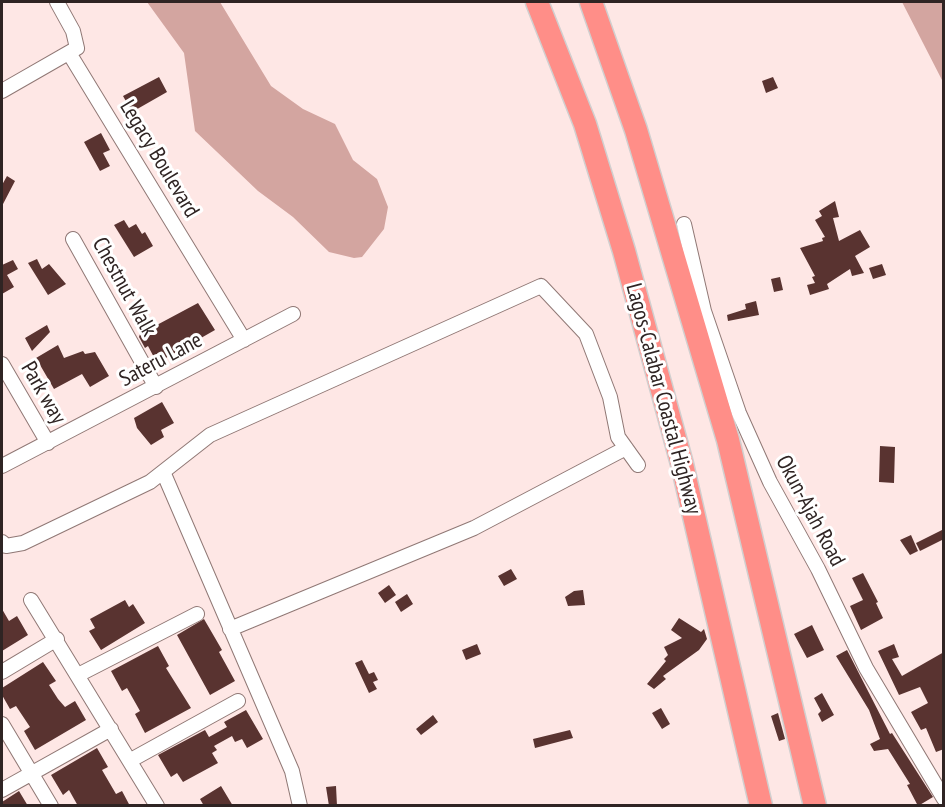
<!DOCTYPE html>
<style>
body{margin:0}
#map{position:relative;width:945px;height:807px;overflow:hidden;background:#fee7e5;font-family:"PT Sans Narrow",sans-serif}
canvas{display:block}
.frame{position:absolute;inset:0;border:3px solid #2f2423;pointer-events:none}
</style>
<div id="map">
<canvas width="945" height="807"></canvas>
<div class="frame"></div>
</div>
<script>
const c = document.querySelector('canvas').getContext('2d');
c.lineJoin = 'round';
function fill(path, color) {
  c.fillStyle = color;
  c.fill(path, 'evenodd');
}
function toPath(rows) {
  const path = new Path2D();
  for (const r of rows) {
    path.moveTo(r[0], r[1]);
    for (let i = 2; i < r.length; i += 2) path.lineTo(r[i], r[i + 1]);
  }
  return path;
}
function trace(path, color, width, dash) {
  c.strokeStyle = color;
  c.lineWidth = width;
  c.lineCap = dash ? 'butt' : 'round';
  c.setLineDash(dash || []);
  c.stroke(path);
}
function label(font, color, halo, rows, align = 'center') {
  c.font = font + ' "PT Sans Narrow",sans-serif';
  c.lineWidth = 6;
  c.setLineDash([]);
  c.textBaseline = 'middle';
  c.strokeStyle = halo;
  c.fillStyle = color;
  for (const [text, x, y, turn = 0] of rows) {
    c.save();
    c.translate(x, y);
    c.rotate((+turn || 0) * Math.PI / 180);
    c.textAlign = isNaN(turn) ? turn : align;
    if (halo) c.strokeText(text, 0, 0);
    c.fillText(text, 0, 0);
    c.restore();
  }
}
fill(toPath([
 [147,2,220,2,271,86,303,109,335,124,353,160,377,179,388,207,384,229,362,257,354,258,329,252,293,217,258,191,195,131,184,53],
 [902,2,943,2,943,82]
]), '#d3a5a0');
fill(toPath([
 [159,77,167,92,132,112,123,96],
 [773,77,778,88,766,93,762,81],
 [101,133,110,150,103,153,110,166,100,171,84,142],
 [7,176,15,181,2,206,2,185],
 [835,201,839,217,833,218,839,241,860,230,870,247,855,256,864,273,852,276,850,269,827,284,829,289,810,295,807,285,815,283,812,277,815,276,800,248,823,241,822,238,825,237,815,220,822,216,819,211],
 [124,220,129,228,136,224,142,234,145,232,153,246,134,257,114,225],
 [37,259,42,269,49,264,66,284,48,295,28,263],
 [13,260,18,269,7,275,14,287,2,294,2,265],
 [882,264,886,275,873,279,869,268],
 [780,277,783,290,774,292,771,279],
 [756,301,759,315,728,321,727,315,746,309,745,304],
 [198,303,215,330,157,363,148,346,145,348,139,337,140,334],
 [47,325,50,332,32,351,25,338],
 [58,345,64,358,83,351,85,354,95,352,109,376,90,387,82,374,54,389,36,358],
 [162,402,174,423,161,430,164,437,151,445,137,428,134,418],
 [880,446,895,447,894,483,879,482],
 [944,529,944,539,920,551,916,543],
 [911,535,918,551,910,555,900,540],
 [511,569,517,579,504,586,498,576],
 [863,573,878,602,876,603,883,618,861,630,850,606,863,600,852,578],
 [389,585,396,595,385,603,378,593],
 [583,590,585,605,568,606,565,597,574,591],
 [407,594,413,604,401,612,395,602],
 [125,600,129,607,133,604,145,623,101,650,89,631,95,628,90,619],
 [2,609,9,621,17,616,28,635,2,651],
 [679,618,701,632,704,629,707,639,699,650,663,676,666,679,654,689,647,684,666,661,664,659,668,655,664,647,682,638,671,630],
 [204,619,222,650,219,652,235,681,210,695,177,635],
 [812,625,824,650,807,658,794,634],
 [477,644,481,654,466,660,462,650],
 [894,644,899,657,892,659,902,676,944,652,944,749,936,752,926,728,921,730,911,712,928,703,920,687,899,695,878,651],
 [158,646,169,666,166,668,191,708,145,733,135,714,140,711,127,688,122,691,111,671],
 [847,650,890,734,892,733,933,797,918,806,907,785,910,784,888,749,874,751,870,744,880,739,869,710,836,656],
 [362,660,369,674,374,672,378,680,373,682,377,689,369,693,355,663],
 [43,662,56,681,49,685,58,699,65,707,75,701,86,720,35,750,24,731,30,727,16,706,10,709,2,695,2,688],
 [822,693,834,715,822,722,818,714,821,711,814,698],
 [661,708,670,724,662,729,652,713],
 [246,710,263,739,247,748,242,739,235,742,232,736,214,746,217,750,212,753,218,763,183,782,177,773,171,777,158,755,205,730,209,737,227,727,224,722],
 [778,713,785,739,779,741,771,716],
 [433,715,438,722,421,735,416,729],
 [570,730,573,738,535,748,533,739],
 [97,748,108,767,102,770,116,794,122,791,130,806,78,806,69,790,63,795,51,775],
 [221,786,233,806,204,806,200,799],
 [336,786,337,806,329,806,326,787],
 [19,791,28,806,2,806,2,802]
]), '#593330');
const minor = toPath([
 [69,53,244,340],
 [2,91,77,48,73,31,57,2],
 [684,224,704,311,739,413,770,482,818,569,866,668,944,799],
 [73,239,156,387],
 [2,364,48,443],
 [2,466,293,314],
 [164,474,292,771,300,806],
 [2,542,6,546,23,543,150,482,210,435,541,286,586,334,610,397,618,437,638,465],
 [31,600,157,806],
 [230,629,474,528,626,448],
 [2,672,57,639],
 [78,675,197,614],
 [2,724,51,806],
 [131,760,238,701],
 [2,790,111,729]
]);
const trunk = toPath([
 [537,2,585,124,624,251,682,464,761,806],
 [591,2,636,130,728,440,815,806]
]);
trace(minor, '#907875', 16);
trace(trunk, '#d1cfcf', 25);
trace(minor, '#fff', 14);
trace(trunk, '#ff8e88', 22);
label('22px', '#2f2423', '#fff', [
 ["Legacy Boulevard",159,159,59],
 ["Chestnut Walk",124,287,61],
 ["Sateru Lane",161,360,-28],
 ["Park way",43,393,60],
 ["Lagos-Calabar Coastal Highway",663,399,75],
 ["Okun-Ajah Road",810,511,62]
]);
</script>
